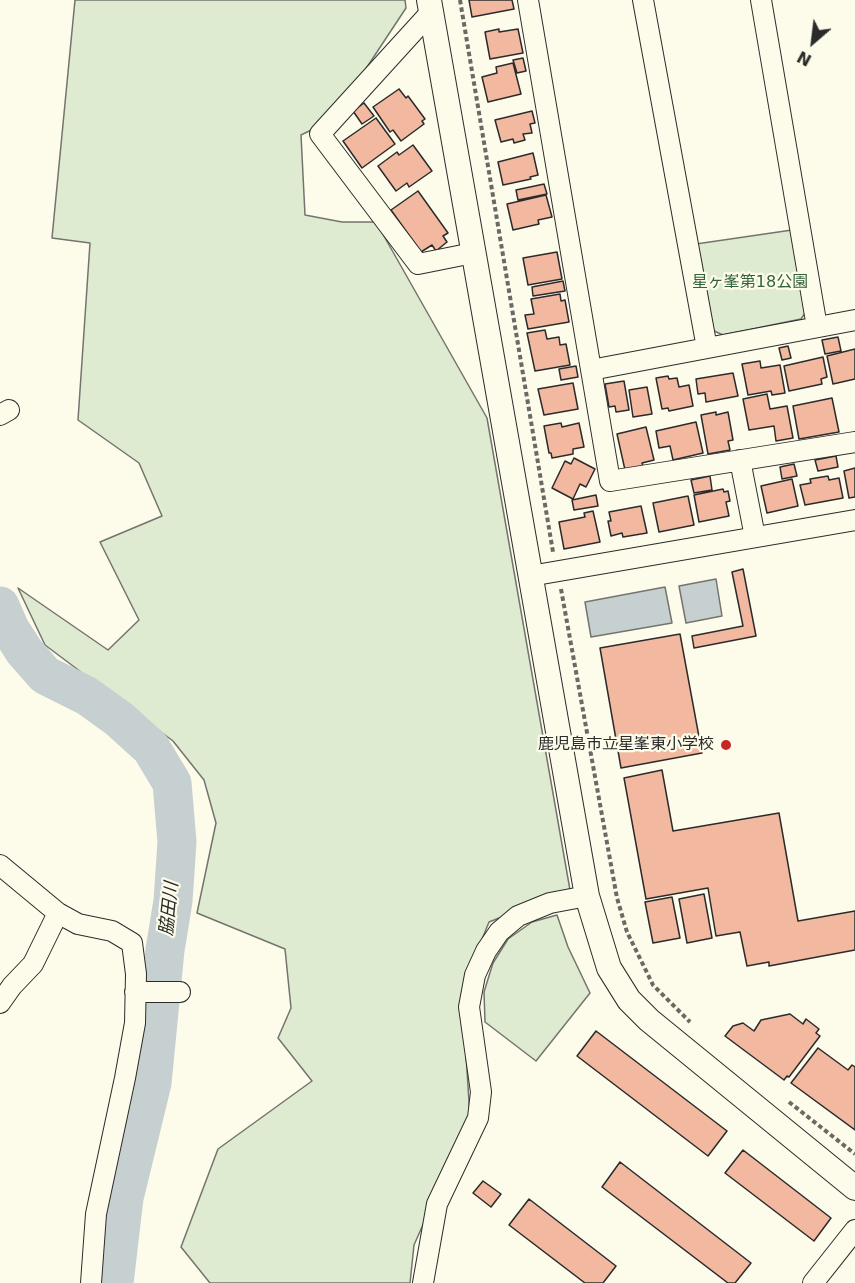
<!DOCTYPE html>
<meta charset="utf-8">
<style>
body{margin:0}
#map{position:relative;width:855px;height:1283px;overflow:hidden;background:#fdfbea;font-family:"DejaVu Sans",sans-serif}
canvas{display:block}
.north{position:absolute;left:783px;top:12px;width:60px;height:60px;-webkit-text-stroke:4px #fdfbea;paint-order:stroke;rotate:208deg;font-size:16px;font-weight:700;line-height:24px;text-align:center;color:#2b2b2b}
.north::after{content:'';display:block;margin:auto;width:21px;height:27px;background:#2b2b2b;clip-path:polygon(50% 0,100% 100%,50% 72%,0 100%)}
</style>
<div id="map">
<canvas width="855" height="1283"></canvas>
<div class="north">N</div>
</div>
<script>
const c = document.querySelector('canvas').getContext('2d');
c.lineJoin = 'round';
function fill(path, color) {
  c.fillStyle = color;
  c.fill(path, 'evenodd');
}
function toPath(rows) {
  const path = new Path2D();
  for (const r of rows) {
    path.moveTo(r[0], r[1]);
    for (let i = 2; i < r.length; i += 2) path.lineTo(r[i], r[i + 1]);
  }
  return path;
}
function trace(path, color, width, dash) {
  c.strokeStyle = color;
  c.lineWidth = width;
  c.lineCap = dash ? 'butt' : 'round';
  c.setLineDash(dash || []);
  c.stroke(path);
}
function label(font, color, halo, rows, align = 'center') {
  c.font = font + ' "DejaVu Sans","Noto Sans JP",sans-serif';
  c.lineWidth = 4.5;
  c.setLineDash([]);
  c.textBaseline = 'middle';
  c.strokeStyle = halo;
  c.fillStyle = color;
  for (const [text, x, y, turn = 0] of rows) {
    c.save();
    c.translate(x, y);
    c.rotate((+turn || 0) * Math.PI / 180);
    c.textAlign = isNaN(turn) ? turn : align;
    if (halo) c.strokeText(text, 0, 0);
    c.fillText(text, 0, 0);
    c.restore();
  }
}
const green = toPath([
 [75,0,405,0,406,8,332,120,301,135,305,215,342,222,376,222,487,418,570,890,489,922,469,971,463,1007,470,1118,414,1245,410,1283,210,1283,181,1247,218,1149,312,1081,278,1038,291,1008,285,949,197,913,216,823,204,780,173,741,45,645,18,588,108,650,139,620,100,542,162,516,139,463,78,420,90,243,52,238,75,0],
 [792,230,805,313,801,319,723,335,712,330,696,244,792,230],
 [557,915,568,947,590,993,536,1061,485,1022,484,992,493,963,508,939,532,922,557,915]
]);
fill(green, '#deebd1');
trace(green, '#74746e', 1.5);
const water = toPath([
 [716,579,722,616,686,623,679,586,716,579],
 [665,587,672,623,591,637,585,602,665,587]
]);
fill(water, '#c7d0d0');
trace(water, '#74746e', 1.5);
trace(toPath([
 [0,606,10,629,24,651,45,675,87,696,119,719,151,748,172,783,177,842,173,901,165,950,152,1083,124,1198,114,1283]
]), '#c7d0d0', 39);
const building = toPath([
 [469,0,512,0,514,9,472,17,469,0],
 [499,29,499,32,518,29,523,53,490,59,485,32,499,29],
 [523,58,526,71,517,73,513,60,523,58],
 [513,63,521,94,488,102,482,77,497,73,496,67,513,63],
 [399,89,406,98,408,96,425,119,422,121,424,124,401,141,393,130,390,132,373,107,399,89],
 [364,103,374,116,362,124,353,111,364,103],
 [532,111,535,123,530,124,532,133,523,134,525,140,514,143,513,139,501,142,495,120,532,111],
 [376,118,395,144,362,168,343,141,376,118],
 [413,145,432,171,409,187,407,183,396,191,378,166,397,152,399,155,413,145],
 [533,153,538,175,530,177,531,179,503,185,498,162,533,153],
 [544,184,547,194,518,200,516,190,544,184],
 [418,191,448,233,443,236,447,242,436,251,432,245,421,252,391,210,418,191],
 [546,195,552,217,538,220,539,224,513,230,507,204,546,195],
 [557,252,562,279,528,285,523,258,557,252],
 [563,281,565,291,533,296,532,287,563,281],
 [560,294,561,301,565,300,569,322,528,329,525,315,534,314,531,299,560,294],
 [545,330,547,339,559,337,560,345,566,344,570,365,535,371,527,333,545,330],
 [838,337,841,351,825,354,822,340,838,337],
 [788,346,791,358,782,360,779,348,788,346],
 [855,349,855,379,833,384,827,356,855,349],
 [823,357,827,377,821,379,822,384,789,391,784,366,823,357],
 [760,361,761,368,780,365,785,393,772,395,771,391,748,395,742,364,760,361],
 [576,366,578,377,561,380,559,369,576,366],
 [733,373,738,396,706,402,705,393,698,394,696,379,733,373],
 [668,376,669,379,677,378,679,387,689,385,693,406,669,411,668,408,662,409,656,378,668,376],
 [624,381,629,410,616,412,615,406,609,407,605,384,624,381],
 [573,383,578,409,544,415,538,389,573,383],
 [647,387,652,414,633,417,629,390,647,387],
 [767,394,770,409,787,406,793,438,776,441,774,426,749,430,743,399,767,394],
 [832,398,839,432,799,439,793,406,832,398],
 [716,412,716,415,728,412,733,440,728,441,730,450,708,454,701,415,716,412],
 [696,422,703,453,673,460,670,446,659,448,656,431,696,422],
 [561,423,562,427,579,423,584,447,573,449,573,454,552,458,551,453,549,453,544,426,561,423],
 [646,427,654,460,642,463,643,466,625,470,617,434,646,427],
 [836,456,838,467,818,471,815,460,836,456],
 [574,458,595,469,586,487,580,484,573,499,552,488,565,461,571,464,574,458],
 [794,464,797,476,782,479,780,467,794,464],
 [855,468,855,497,849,498,844,471,855,468],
 [710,476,712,490,694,493,691,480,710,476],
 [828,476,829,480,839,478,843,498,805,505,800,485,811,483,810,479,828,476],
 [792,479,798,506,767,513,761,486,792,479],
 [723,489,724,492,728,491,730,501,726,502,729,516,699,522,694,495,723,489],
 [596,495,598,506,574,510,572,500,596,495],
 [688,496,694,525,659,532,653,503,688,496],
 [641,506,647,533,623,537,622,533,611,536,608,521,611,521,609,512,641,506],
 [593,511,600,542,564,549,559,522,585,517,584,513,593,511],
 [743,569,756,636,694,648,692,636,743,626,732,572,743,569],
 [680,634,702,753,621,768,600,648,680,634],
 [662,770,673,831,779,813,798,921,855,911,855,950,769,966,769,962,747,966,740,932,716,936,708,888,646,899,624,778,662,770],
 [704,894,712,938,687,943,679,899,704,894],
 [672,897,680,938,653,943,645,902,672,897],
 [790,1014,803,1024,806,1019,819,1029,816,1033,820,1036,789,1077,787,1076,784,1080,725,1036,733,1026,743,1023,754,1031,761,1020,790,1014],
 [596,1031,727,1131,708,1156,577,1056,596,1031],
 [818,1048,848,1070,852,1065,855,1067,855,1130,791,1083,818,1048],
 [743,1150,831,1218,814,1241,725,1173,743,1150],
 [620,1162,751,1263,735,1283,728,1283,602,1187,620,1162],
 [483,1181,501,1194,491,1207,473,1193,483,1181],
 [529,1199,616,1266,603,1283,585,1283,509,1225,529,1199]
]);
fill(building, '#f2b8a0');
trace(building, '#2b2b2b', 1.5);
const minor = toPath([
 [528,0,610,481,855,442],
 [643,0,707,348],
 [761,0,817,327],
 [431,12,320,134,418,264,473,253],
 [591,370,855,320],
 [0,415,9,410],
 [740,460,755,537],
 [530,576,855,520],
 [0,865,58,913,78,924,112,931,132,943,136,974,135,1023,125,1078,96,1214,91,1283],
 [135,992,180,992],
 [0,1003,12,986,33,964,58,913],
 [423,1283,437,1204,478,1118,481,1092,469,1007,475,975,486,951,499,932,518,916,550,903,587,896],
 [813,1283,855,1230]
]);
const tertiary = toPath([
 [429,0,587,896,609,968,629,1000,649,1020,855,1188]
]);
trace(minor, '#2b2b2b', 22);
trace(tertiary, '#2b2b2b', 26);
trace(toPath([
 [460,0,553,552],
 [561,589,617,898,627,932,653,985,690,1022],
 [789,1102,855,1154]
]), '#6a6964', 4, [4.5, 3]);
trace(minor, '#fdfbea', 20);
trace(tertiary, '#fdfbea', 24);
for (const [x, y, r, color] of [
 [726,745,6,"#c62828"]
]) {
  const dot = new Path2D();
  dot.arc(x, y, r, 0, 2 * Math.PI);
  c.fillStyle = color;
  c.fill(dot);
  trace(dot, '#fdfbea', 2);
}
label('16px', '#34623c', '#fdfbea', [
 ["星ヶ峯第18公園",750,283]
]);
label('16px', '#2b2b2b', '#fdfbea', [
 ["鹿児島市立星峯東小学校",714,745]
], 'right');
label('italic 18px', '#2b2b2b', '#fdfbea', [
 ["脇田川",170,909,-84]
]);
</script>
